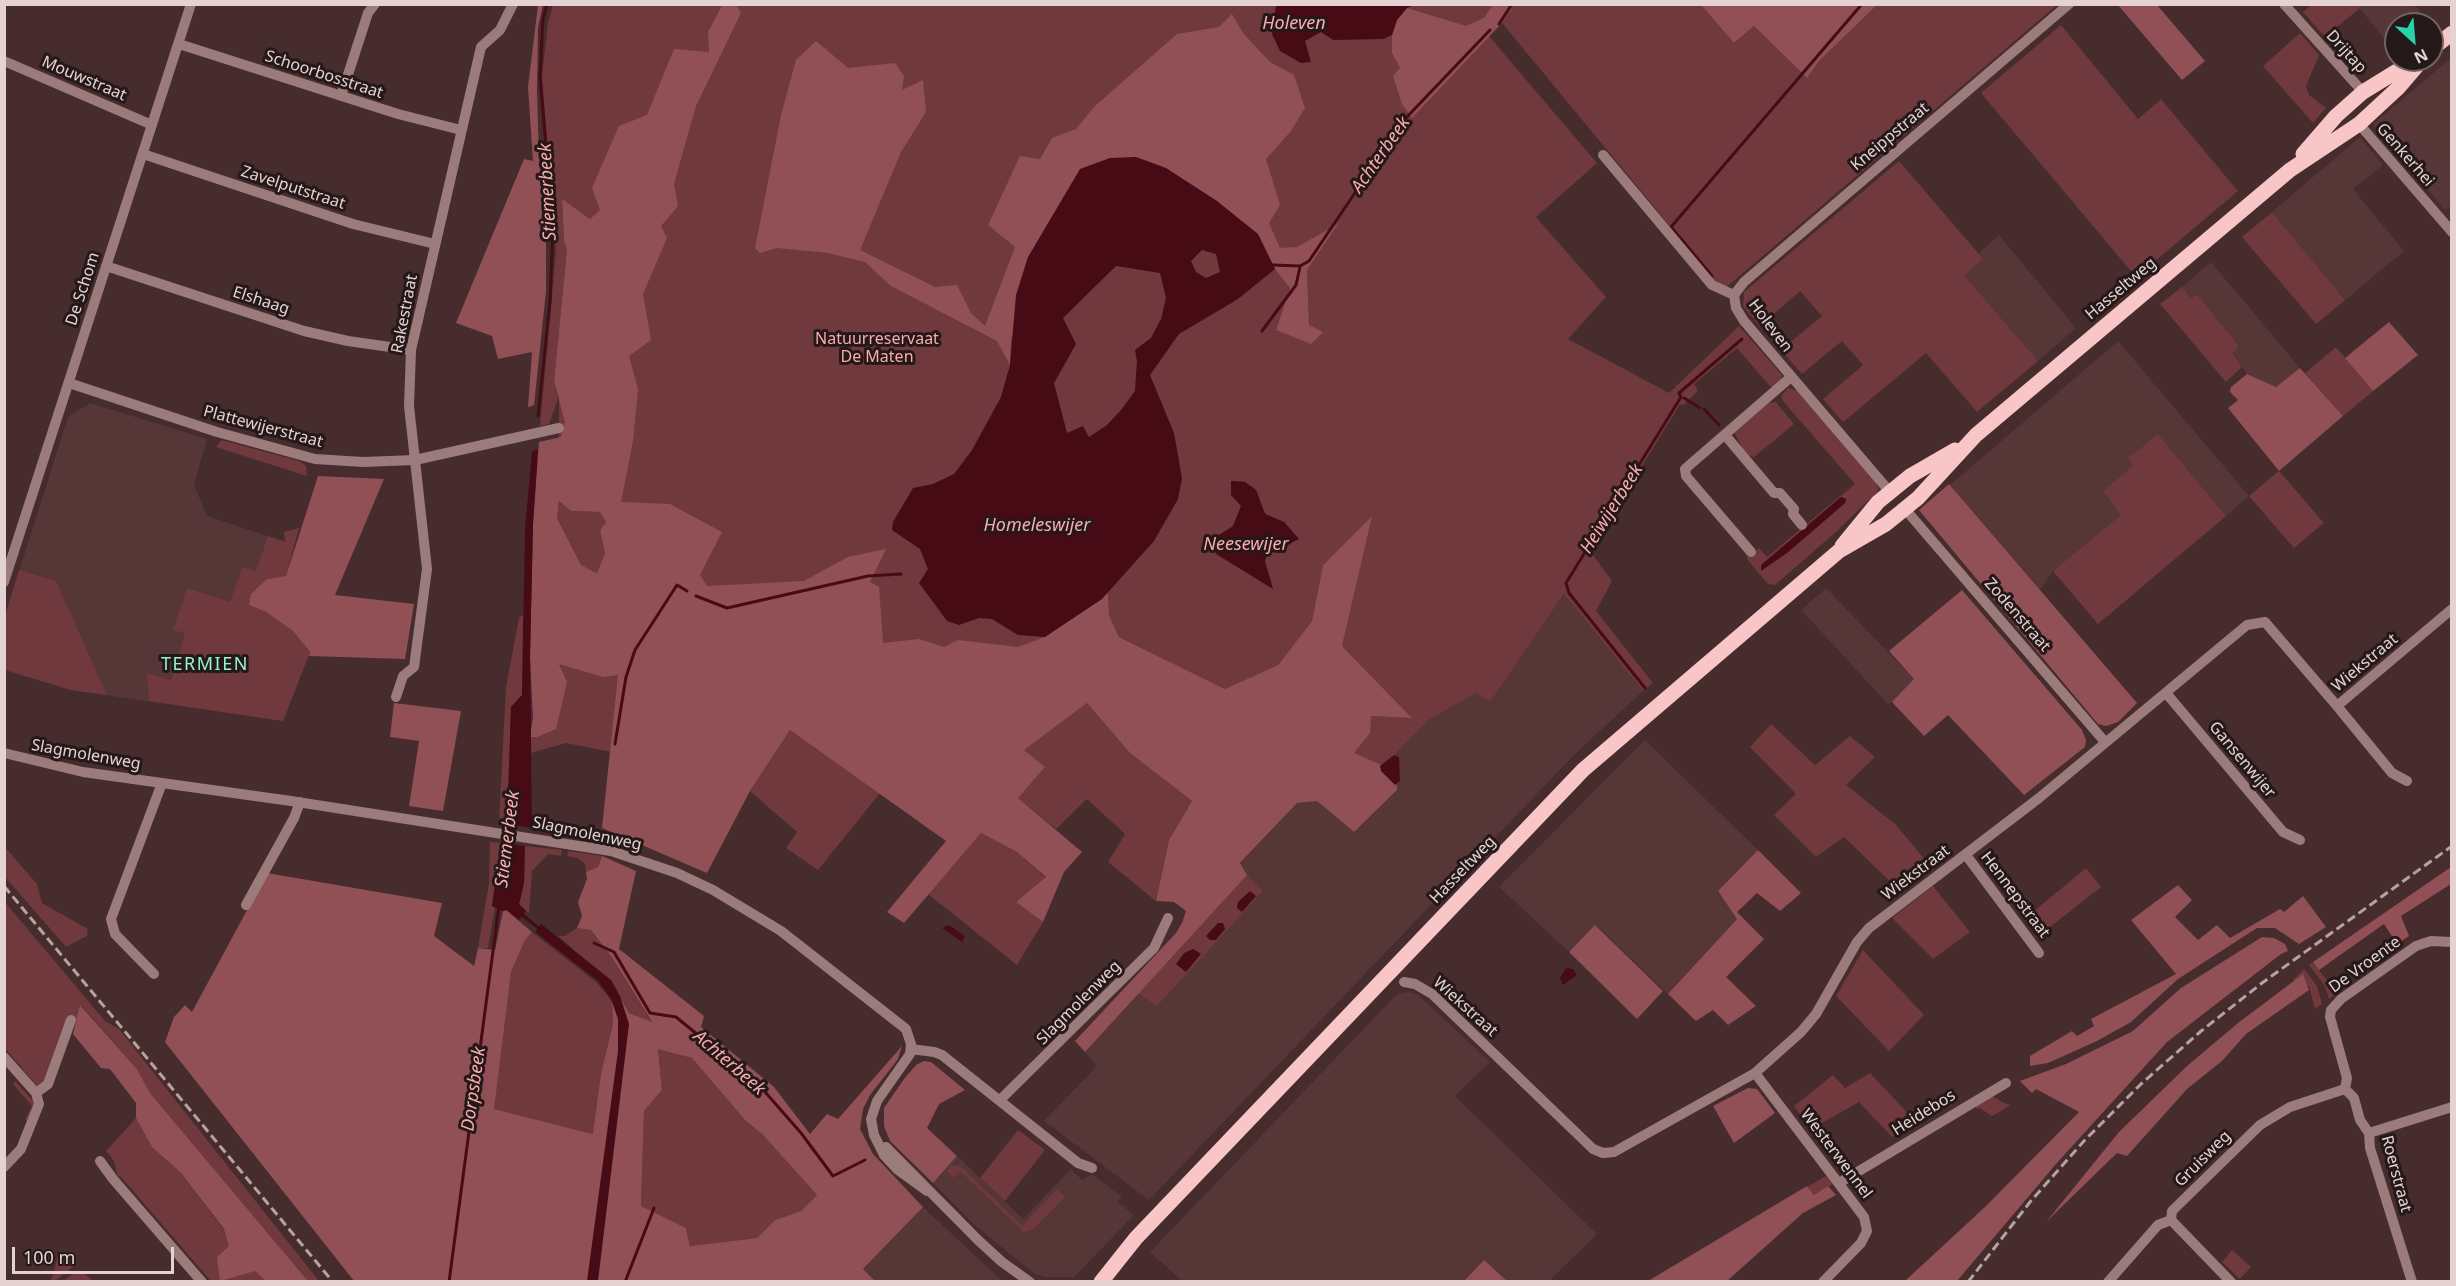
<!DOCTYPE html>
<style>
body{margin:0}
#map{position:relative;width:2456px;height:1286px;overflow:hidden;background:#462c2d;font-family:"Noto Sans",sans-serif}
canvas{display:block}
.frame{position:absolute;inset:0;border:6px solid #e5d3d4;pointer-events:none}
.north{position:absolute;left:2384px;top:12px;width:60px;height:60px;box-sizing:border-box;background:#241818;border:2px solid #716363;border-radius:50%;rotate:154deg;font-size:16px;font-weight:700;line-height:24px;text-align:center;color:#e5d3d4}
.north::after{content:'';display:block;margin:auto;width:21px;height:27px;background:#27d5ad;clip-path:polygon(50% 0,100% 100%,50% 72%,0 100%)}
.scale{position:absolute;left:12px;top:1247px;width:162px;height:27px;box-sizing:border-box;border:3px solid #e5d3d4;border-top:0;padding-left:8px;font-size:18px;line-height:21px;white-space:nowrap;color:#e5d3d4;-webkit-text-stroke:4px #241818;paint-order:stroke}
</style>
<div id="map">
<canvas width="2456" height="1286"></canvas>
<div class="frame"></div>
<div class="north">N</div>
<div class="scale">100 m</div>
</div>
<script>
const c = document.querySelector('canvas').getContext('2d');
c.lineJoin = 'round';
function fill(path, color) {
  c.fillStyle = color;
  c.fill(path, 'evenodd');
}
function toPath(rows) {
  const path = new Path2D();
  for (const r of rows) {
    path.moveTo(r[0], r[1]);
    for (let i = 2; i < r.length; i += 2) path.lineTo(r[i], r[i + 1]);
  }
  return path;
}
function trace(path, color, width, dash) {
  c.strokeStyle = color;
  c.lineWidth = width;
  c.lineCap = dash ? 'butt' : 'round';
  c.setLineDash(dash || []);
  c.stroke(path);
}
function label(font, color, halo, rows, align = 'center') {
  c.font = font + ' "Noto Sans",sans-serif';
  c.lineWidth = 6;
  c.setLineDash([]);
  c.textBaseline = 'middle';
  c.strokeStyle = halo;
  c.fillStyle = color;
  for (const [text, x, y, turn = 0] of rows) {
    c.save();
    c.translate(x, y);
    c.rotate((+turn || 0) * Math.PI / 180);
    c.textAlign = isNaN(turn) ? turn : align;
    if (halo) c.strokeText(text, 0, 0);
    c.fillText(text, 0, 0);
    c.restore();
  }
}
fill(toPath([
 [2357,5,2414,5,2431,24,2396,24,2396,53],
 [2451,58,2452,205,2445,210,2373,124],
 [2360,137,2383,165,2353,189,2404,251,2345,300,2272,212],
 [1999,235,2076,328,2038,361,1964,275,1982,259,1978,254],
 [2211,262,2300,368,2276,387,2247,374,2233,352,2239,346,2197,294,2191,298,2182,287],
 [2118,341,2249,496,2226,516,2158,434,2128,458,2133,466,2122,515,2053,571,2040,590,1950,485],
 [90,403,207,439,194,485,207,516,285,542,284,532,299,528,286,576,267,579,251,594,249,605,310,652,283,721,71,690,5,616,68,417],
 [1826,588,1915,680,1892,702,1888,704,1801,610],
 [1564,594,1643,691,1574,755,1149,1200,1044,1121,1097,1066,1085,1052,1194,930,1240,864,1297,803,1317,801,1354,832,1397,790,1396,753,1434,715,1476,693,1490,702],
 [1645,740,1758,850,1718,891,1737,919,1668,994,1596,925,1569,952,1499,887],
 [1407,992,1417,994,1490,1062,1455,1096,1597,1234,1548,1282,1507,1281,1484,1260,1464,1281,1367,1282,1364,1279,1362,1282,1182,1281,1150,1252,1397,994],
 [957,1156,1023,1219,1071,1169,1082,1180,1092,1174,1122,1197,1118,1202,1134,1215,1074,1277,1045,1277,1035,1274,978,1228,933,1183],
 [923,1207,1000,1279,1000,1281,875,1281,863,1269]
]), '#563637');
fill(toPath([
 [553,5,1500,5,1412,117,1488,35,1597,163,1536,217,1606,297,1568,339,1669,393,1739,326,1782,375,1781,380,1774,388,1770,386,1737,348,1694,384,1698,391,1683,405,1680,404,1590,551,1612,581,1596,611,1653,683,1643,691,1564,594,1490,702,1476,693,1430,719,1396,753,1396,771,1353,753,1369,733,1371,716,1412,718,1342,646,1371,517,1323,565,1312,621,1278,665,1225,689,1119,637,1109,615,1108,593,1041,736,1087,703,1130,753,1192,801,1169,840,1156,901,1108,862,1125,834,1087,799,1056,829,1018,798,815,692,627,755,566,743,531,753,530,737,537,737,558,664,684,546,601,513,606,522,600,530,605,553,597,573,581,565,557,518,559,501,571,511,598,512,559,459,559,401,600,210,590,219,562,200,564,242,567,249,554,381,558,399,549,424,540,426,556,252,542,77,548,22],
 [1337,225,1307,270,1309,325,1276,330,1290,288],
 [1231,481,1245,482,1256,490,1265,514,1284,522,1298,538,1285,546,1269,543,1265,562,1273,588,1248,572,1213,539,1233,526,1241,506],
 [1514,5,1701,5,1734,43,1754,26,1807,78,1820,60,1877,5,2057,5,1723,290,1502,23],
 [2311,5,2357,5,2360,8,2325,37,2303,12],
 [2061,25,2138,119,2161,99,2238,191,2136,277,1981,93],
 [2300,33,2319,55,2306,86,2309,95,2326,108,2313,123,2263,66],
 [1899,161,1983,259,1964,275,2038,361,1977,412,1926,353,1843,422,1823,399,1863,365,1842,341,1802,374,1781,350,1822,316,1800,291,1760,326,1743,306,1744,292],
 [2272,212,2345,300,2316,324,2242,237],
 [2182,287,2191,298,2197,294,2239,346,2233,353,2242,367,2226,382,2160,304],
 [2336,347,2373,391,2343,416,2305,373],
 [1788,388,1798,391,1876,483,1879,490,1836,532,1775,585,1768,584,1746,558,1759,548,1767,557,1855,484,1783,401,1781,396],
 [1841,497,1846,499,1845,503,1787,553,1762,565],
 [1776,402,1794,424,1754,457,1746,455,1734,432,1769,403],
 [2158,434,2226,516,2098,624,2053,571,2121,515,2103,491,2133,466,2128,458],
 [221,440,299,461,306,466,307,476,216,447],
 [2279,471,2324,523,2294,548,2249,496],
 [299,528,286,576,267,579,251,594,249,605,266,612,293,631,310,652,283,721,149,701,147,673,171,680,185,633,173,630,187,588,230,602,242,567,256,571,268,536,286,542,284,532],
 [19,570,56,581,107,695,71,690,5,670,5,616],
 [523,615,522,695,511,707,508,798,505,823,499,822,506,687,519,618],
 [1771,724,1815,765,1850,736,1875,757,1846,785,1895,824,1932,868,1901,892,1844,837,1816,857,1774,815,1796,794,1750,747],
 [790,730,880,793,818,870,786,848,797,832,750,791],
 [981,833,1017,852,1046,878,1016,902,1043,922,1017,965,928,894],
 [490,842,501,843,492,905,495,908,488,948,478,948,489,883],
 [4,846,37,884,42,903,88,929,87,936,66,947,5,877],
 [525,846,562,850,561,856,548,854,532,871,529,913,519,904,524,883],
 [569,851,602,856,598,867,586,872,585,864,578,858,567,856],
 [2086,868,2101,887,2045,931,2036,933,2026,918],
 [1247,875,1263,891,1157,1006,1138,993],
 [1933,886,1970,932,1933,959,1892,918],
 [4,901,105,1021,119,1029,319,1281,308,1281,150,1093,137,1069,81,1005,77,1020,69,1017,45,1080,37,1086,5,1048],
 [577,928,591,930,611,956,652,1023,629,1013,601,974,558,936,565,936],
 [532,932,596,982,612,1001,613,1024,601,1073,594,1134,493,1109,511,972,525,940],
 [1863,950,1924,1015,1889,1051,1836,996],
 [2313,962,2329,983,2338,982,2343,989,2329,999,2325,986,2309,965],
 [2304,969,2317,986,2322,1004,2315,1009,2309,986,2293,980],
 [658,1048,692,1058,745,1120,763,1135,817,1195,801,1211,775,1220,757,1238,690,1246,686,1228,641,1207,644,1111,662,1090],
 [1870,1073,1916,1122,1892,1137,1859,1102,1811,1129,1794,1106,1833,1075,1845,1088],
 [15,1081,35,1103,28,1122,25,1119,32,1106,13,1084],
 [1992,1096,2006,1104,2011,1105,1992,1116,1980,1108,1977,1109,1975,1106],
 [136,1118,152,1147,181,1173,255,1271,266,1281,211,1281,128,1185,120,1176,118,1177,114,1161,106,1151],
 [1018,1130,1045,1150,1005,1201,980,1178],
 [951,1166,960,1166,1022,1226,1057,1189,1065,1197,1032,1230,1024,1232,960,1171,953,1178,947,1171],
 [1826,1176,1833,1184,1814,1195,1807,1187],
 [2232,1250,2251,1267,2240,1279,2222,1262],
 [66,1252,75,1265,55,1281,51,1281,59,1253],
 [74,1273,84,1273,93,1281,64,1281]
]), '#70393d');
fill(toPath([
 [723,4,736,5,741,13,696,106,674,184,678,206,661,226,667,238,643,294,651,340,629,356,638,389,633,441,621,502,670,504,722,532,700,575,707,586,804,581,848,557,886,549,870,582,879,587,883,643,919,639,944,647,958,640,1018,647,1045,637,1108,592,1109,615,1119,637,1225,689,1278,665,1312,621,1323,565,1372,516,1342,646,1412,718,1371,716,1370,733,1354,753,1396,771,1397,790,1354,832,1317,801,1297,803,1240,863,1247,875,1085,1052,1075,1041,1176,933,1182,923,1186,911,1174,902,1156,901,1169,840,1192,801,1130,753,1087,703,1024,750,1045,767,1018,798,1082,852,1064,872,1043,922,1016,902,1046,877,1017,852,981,833,904,923,887,912,946,841,790,730,750,791,707,873,602,828,618,675,603,677,559,664,567,682,556,729,537,737,530,737,533,718,530,657,533,524,539,442,561,437,565,422,554,381,567,249,564,242,562,199,590,219,600,210,592,188,619,126,647,115,674,49,709,52,708,32],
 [559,501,571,511,600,512,606,522,600,530,605,553,597,573,581,565,557,518],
 [538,5,543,5,538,28,537,90,539,158,546,218,546,291,534,405,528,407,532,352,498,359,492,336,456,323,524,159,533,161,528,87],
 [1493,5,1514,5,1502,23,1412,118,1402,104,1393,76,1400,68,1392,53,1392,35,1397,20,1407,8,1466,26,1484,18],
 [1701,5,1877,5,1820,60,1807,78,1754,26,1734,43],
 [2118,5,2157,5,2205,61,2182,80],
 [1232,14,1243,33,1270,62,1294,75,1305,108,1291,131,1266,159,1280,205,1269,223,1280,248,1297,247,1338,224,1307,270,1309,325,1323,332,1311,344,1276,330,1290,288,1275,269,1258,234,1166,168,1011,338,1010,365,997,341,891,286,865,262,828,253,777,248,760,253,755,248,781,115,796,60,816,41,848,68,895,63,904,76,902,90,923,80,926,112,901,152,860,250,935,287,957,285,971,313,985,326,1015,247,988,225,1020,156,1040,159,1052,138,1076,129,1094,107,1177,34,1219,27],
 [2389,322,2418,355,2373,391,2345,358],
 [2300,368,2343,416,2279,471,2228,408,2238,400,2230,392,2231,387,2247,374,2276,387],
 [318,476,384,479,335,595,414,604,405,659,309,656,310,652,293,631,266,612,249,605,251,594,267,579,286,576],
 [1949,484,2137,703,2118,722,2106,726,2098,724,1919,510],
 [1962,590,2082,730,2086,740,2085,747,2024,795,1948,715,1924,736,1892,702,1914,679,1889,651],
 [394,703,461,711,443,811,409,806,419,741,390,737],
 [1758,850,1801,893,1780,911,1757,893,1737,912,1764,939,1726,977,1756,1006,1728,1025,1713,1010,1696,1021,1668,994,1737,919,1718,891],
 [602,856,636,871,619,949,704,1016,701,1027,774,1087,810,1134,827,1114,838,1119,902,1046,898,1059,870,1095,863,1109,860,1129,873,1154,923,1207,863,1269,875,1281,354,1281,165,1042,174,1017,185,1005,192,1012,267,873,442,903,434,936,474,966,478,948,495,950,503,911,506,910,532,932,525,940,511,972,494,1109,593,1134,601,1073,613,1024,612,1001,618,994,629,1013,652,1022,611,956,591,930,577,928,582,916,578,902,587,879,586,872,598,867],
 [658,1049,692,1058,745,1120,763,1135,817,1195,801,1211,775,1220,757,1238,690,1246,686,1228,641,1206,644,1111,662,1090],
 [2451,867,2451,884,2401,916,2409,936,2397,944,2384,924,2319,970,2313,962],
 [2178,885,2192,900,2175,917,2198,940,2217,925,2230,938,2280,909,2284,912,2303,896,2326,927,2299,944,2275,928,2257,928,2178,979,2131,1022,2097,1041,2048,1063,2030,1066,2030,1056,2072,1031,2077,1036,2094,1026,2091,1019,2176,974,2131,920],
 [1595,925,1663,991,1637,1019,1569,952],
 [2262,937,2274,938,2285,944,2288,951,2281,954,2167,1042,2056,1164,1957,1281,1905,1281,1986,1206,2079,1112,2036,1089,2032,1093,2020,1081,2066,1064,2133,1031,2181,988],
 [2303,974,2309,990,2246,1034,2222,1061,2187,1089,2127,1156,2117,1153,2046,1222,2119,1132,2187,1066,2238,1023],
 [80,1005,137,1069,150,1093,308,1281,266,1281,255,1271,220,1281,217,1257,229,1246,224,1229,181,1173,152,1147,136,1118,136,1103,110,1069,101,1068,73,1034],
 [924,1061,931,1062,965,1090,939,1104,927,1128,957,1156,933,1183,890,1141,884,1126,884,1108,904,1079,916,1065],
 [1748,1088,1757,1089,1775,1113,1734,1143,1713,1106],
 [1807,1186,1814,1195,1828,1186,1836,1195,1803,1213,1727,1281,1648,1281],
 [1484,1260,1507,1281,1464,1281]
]), '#915055');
fill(toPath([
 [1276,5,1276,4,1414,5,1407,8,1397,20,1392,35,1383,39,1333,40,1321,32,1305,41,1311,62,1301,63,1280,51,1272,34],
 [1136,157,1166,168,1217,201,1258,234,1275,269,1238,299,1179,334,1150,375,1174,433,1182,478,1178,499,1154,541,1102,599,1045,637,1018,635,992,619,979,618,959,625,947,621,919,583,928,569,920,549,892,530,893,522,913,488,933,484,954,474,972,450,1001,397,1010,365,1016,295,1028,257,1080,169,1110,158],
 [1202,250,1216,254,1220,272,1206,278,1196,272,1191,261],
 [1116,266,1160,273,1166,298,1161,319,1151,338,1135,350,1137,361,1135,391,1121,410,1107,425,1089,437,1083,426,1067,433,1054,383,1076,344,1063,318],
 [538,449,533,524,530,657,532,828,505,823,508,798,511,707,522,695,525,529,532,451],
 [1231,481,1245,482,1256,490,1265,514,1284,522,1299,539,1285,546,1269,544,1265,562,1273,589,1216,554,1213,539,1233,526,1241,506,1231,495],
 [1841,497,1846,499,1845,503,1787,553,1761,571,1761,565],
 [1394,755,1399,757,1400,781,1395,785,1381,771,1380,766],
 [501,843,525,846,524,883,519,904,526,911,519,920,507,910,503,911,492,906],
 [1250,891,1256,896,1242,912,1237,908,1238,902],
 [1218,923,1223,923,1225,929,1216,940,1210,940,1206,936],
 [541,924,611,980,620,996,629,1024,598,1281,587,1281,618,1051,618,1019,611,999,598,981,535,932],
 [949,925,965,936,962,942,942,928],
 [1193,949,1201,954,1186,972,1176,964,1184,953],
 [1566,968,1573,969,1577,975,1563,985,1560,978]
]), '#460b15');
trace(toPath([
 [1499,24,1512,4],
 [1273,265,1300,266,1309,261,1404,120,1490,30],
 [1712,276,1671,227,1862,4],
 [1262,331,1296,285,1300,267],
 [1684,398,1700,408],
 [1704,409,1719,425],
 [538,416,550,302,553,226,540,77,543,19,547,4],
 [696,596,727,608,868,576,901,574],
 [1645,688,1569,593,1566,583,1681,397,1679,393,1742,339],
 [615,744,626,677,635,650,677,585,687,591],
 [507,846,511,819],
 [520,913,541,930],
 [594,943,614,952,650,1013,676,1017,759,1085,801,1133,833,1176,865,1160],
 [449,1282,499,906],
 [625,1282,654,1208]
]), '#460b15', 3);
trace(toPath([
 [2284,4,2363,92],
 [179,44,398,114,461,130],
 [4,61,152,125],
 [341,96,368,13,375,4],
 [2359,124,2452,232],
 [143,154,353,224,435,244],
 [1603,155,1712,285,1734,295],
 [106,266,304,331,348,341,411,350],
 [1734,295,1744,282,2069,4],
 [1734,295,1736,308,1744,321,1890,492],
 [69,383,217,432,315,459,363,462,415,460,559,428],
 [1725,435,1774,493,1780,493,1794,509,1793,514,1802,525],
 [1905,509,2105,742],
 [1751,552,1686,476,1685,469,1791,377],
 [4,582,191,4],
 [2166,693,2283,832,2300,840],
 [396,697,403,676,414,667,427,569,409,406,411,350,481,47,500,30,513,4],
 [2337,706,2392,773,2407,781],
 [4,753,83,772,291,801,611,851,677,873,713,890,781,931,906,1029,911,1044,910,1054,877,1101,871,1119,874,1135,884,1155,898,1170,927,1191],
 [1966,855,2039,953],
 [246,905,294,818,300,802],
 [154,974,115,934,111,919,162,783],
 [1404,982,1415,984,1432,994,1593,1149,1603,1153,1614,1152,1755,1073,1801,1032,1816,1014,1857,942,1869,928,2039,798,2247,625,2265,622,2337,706,2452,609],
 [911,1049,934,1052,942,1055,1078,1163,1092,1168],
 [4,1057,36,1093,39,1104,21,1149,4,1167],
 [1755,1073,1864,1217,1867,1231,1861,1243,1823,1282],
 [36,1093,48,1084,71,1020],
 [1000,1100,1154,948,1168,918],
 [2369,1133,2452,1107],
 [886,1147,978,1240,1002,1262,1030,1282],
 [100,1161,113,1179,202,1282],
 [1839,1183,2006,1083],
 [2171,1220,2231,1282],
 [2108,1282,2158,1225,2171,1220,2172,1211,2260,1125,2290,1107,2345,1089],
 [2412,1282,2370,1148,2369,1133,2360,1120,2354,1098,2345,1089,2347,1078,2330,1017,2331,1010,2341,999,2416,946,2431,941,2452,942]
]), '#9b7b7c', 10);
trace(toPath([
 [2432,49,2452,33],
 [2303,154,2336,116,2363,92,2415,60],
 [1842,546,1878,502,1910,476,1955,450],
 [1101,1282,1136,1238,1583,770,1839,551,1886,524,1918,498,1976,435,2290,170,2359,124,2398,88,2422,60]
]), '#f9c6c7', 15);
trace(toPath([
 [4,886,333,1282],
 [1968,1282,2030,1202,2084,1141,2141,1084,2200,1032,2262,983,2452,846]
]), '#b7a2a3', 3, [9, 4.5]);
label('16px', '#e5d3d4', '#241818', [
 ["Drijtap",2346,52,48],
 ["Schoorbosstraat",324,75,18],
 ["Mouwstraat",84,79,23],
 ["Kneippstraat",1890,137,-40],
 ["Genkerhei",2405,155,49],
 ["Zavelputstraat",293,188,18],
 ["De Schom",83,289,-72],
 ["Hasseltweg",2121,289,-40],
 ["Elshaag",261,301,18],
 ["Rakestraat",405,314,-79],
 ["Holeven",1770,326,53],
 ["Plattewijerstraat",263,427,15],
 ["Zodenstraat",2017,615,49],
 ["Wiekstraat",2365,663,-40],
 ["Slagmolenweg",86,755,10],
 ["Gansenwijer",2242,760,50],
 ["Slagmolenweg",587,834,12],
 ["Hasseltweg",1463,870,-46],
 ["Wiekstraat",1916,873,-37],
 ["Hennepstraat",2015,895,53],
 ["De Vroente",2365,965,-36],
 ["Slagmolenweg",1079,1003,-45],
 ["Wiekstraat",1465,1007,42],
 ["Heidebos",1924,1113,-32],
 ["Westerwennel",1836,1154,53],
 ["Gruisweg",2203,1159,-45],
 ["Roerstraat",2396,1174,75]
]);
label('16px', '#faabae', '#241818', [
 ["Natuurreservaat",877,339],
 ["De Maten",877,357]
]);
label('italic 18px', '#fbacaf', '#241818', [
 ["Holeven",1294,24],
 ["Achterbeek",1381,155,-55],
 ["Stiemerbeek",548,192,-93],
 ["Heiwijerbeek",1612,509,-58],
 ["Homeleswijer",1037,526],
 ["Neesewijer",1246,545],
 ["Stiemerbeek",508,839,-83],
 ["Achterbeek",729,1063,41],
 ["Dorpsbeek",474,1089,-82]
]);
c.letterSpacing = '1.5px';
label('18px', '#94f3d5', '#241818', [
 ["TERMIEN",205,665]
]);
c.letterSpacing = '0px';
</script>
